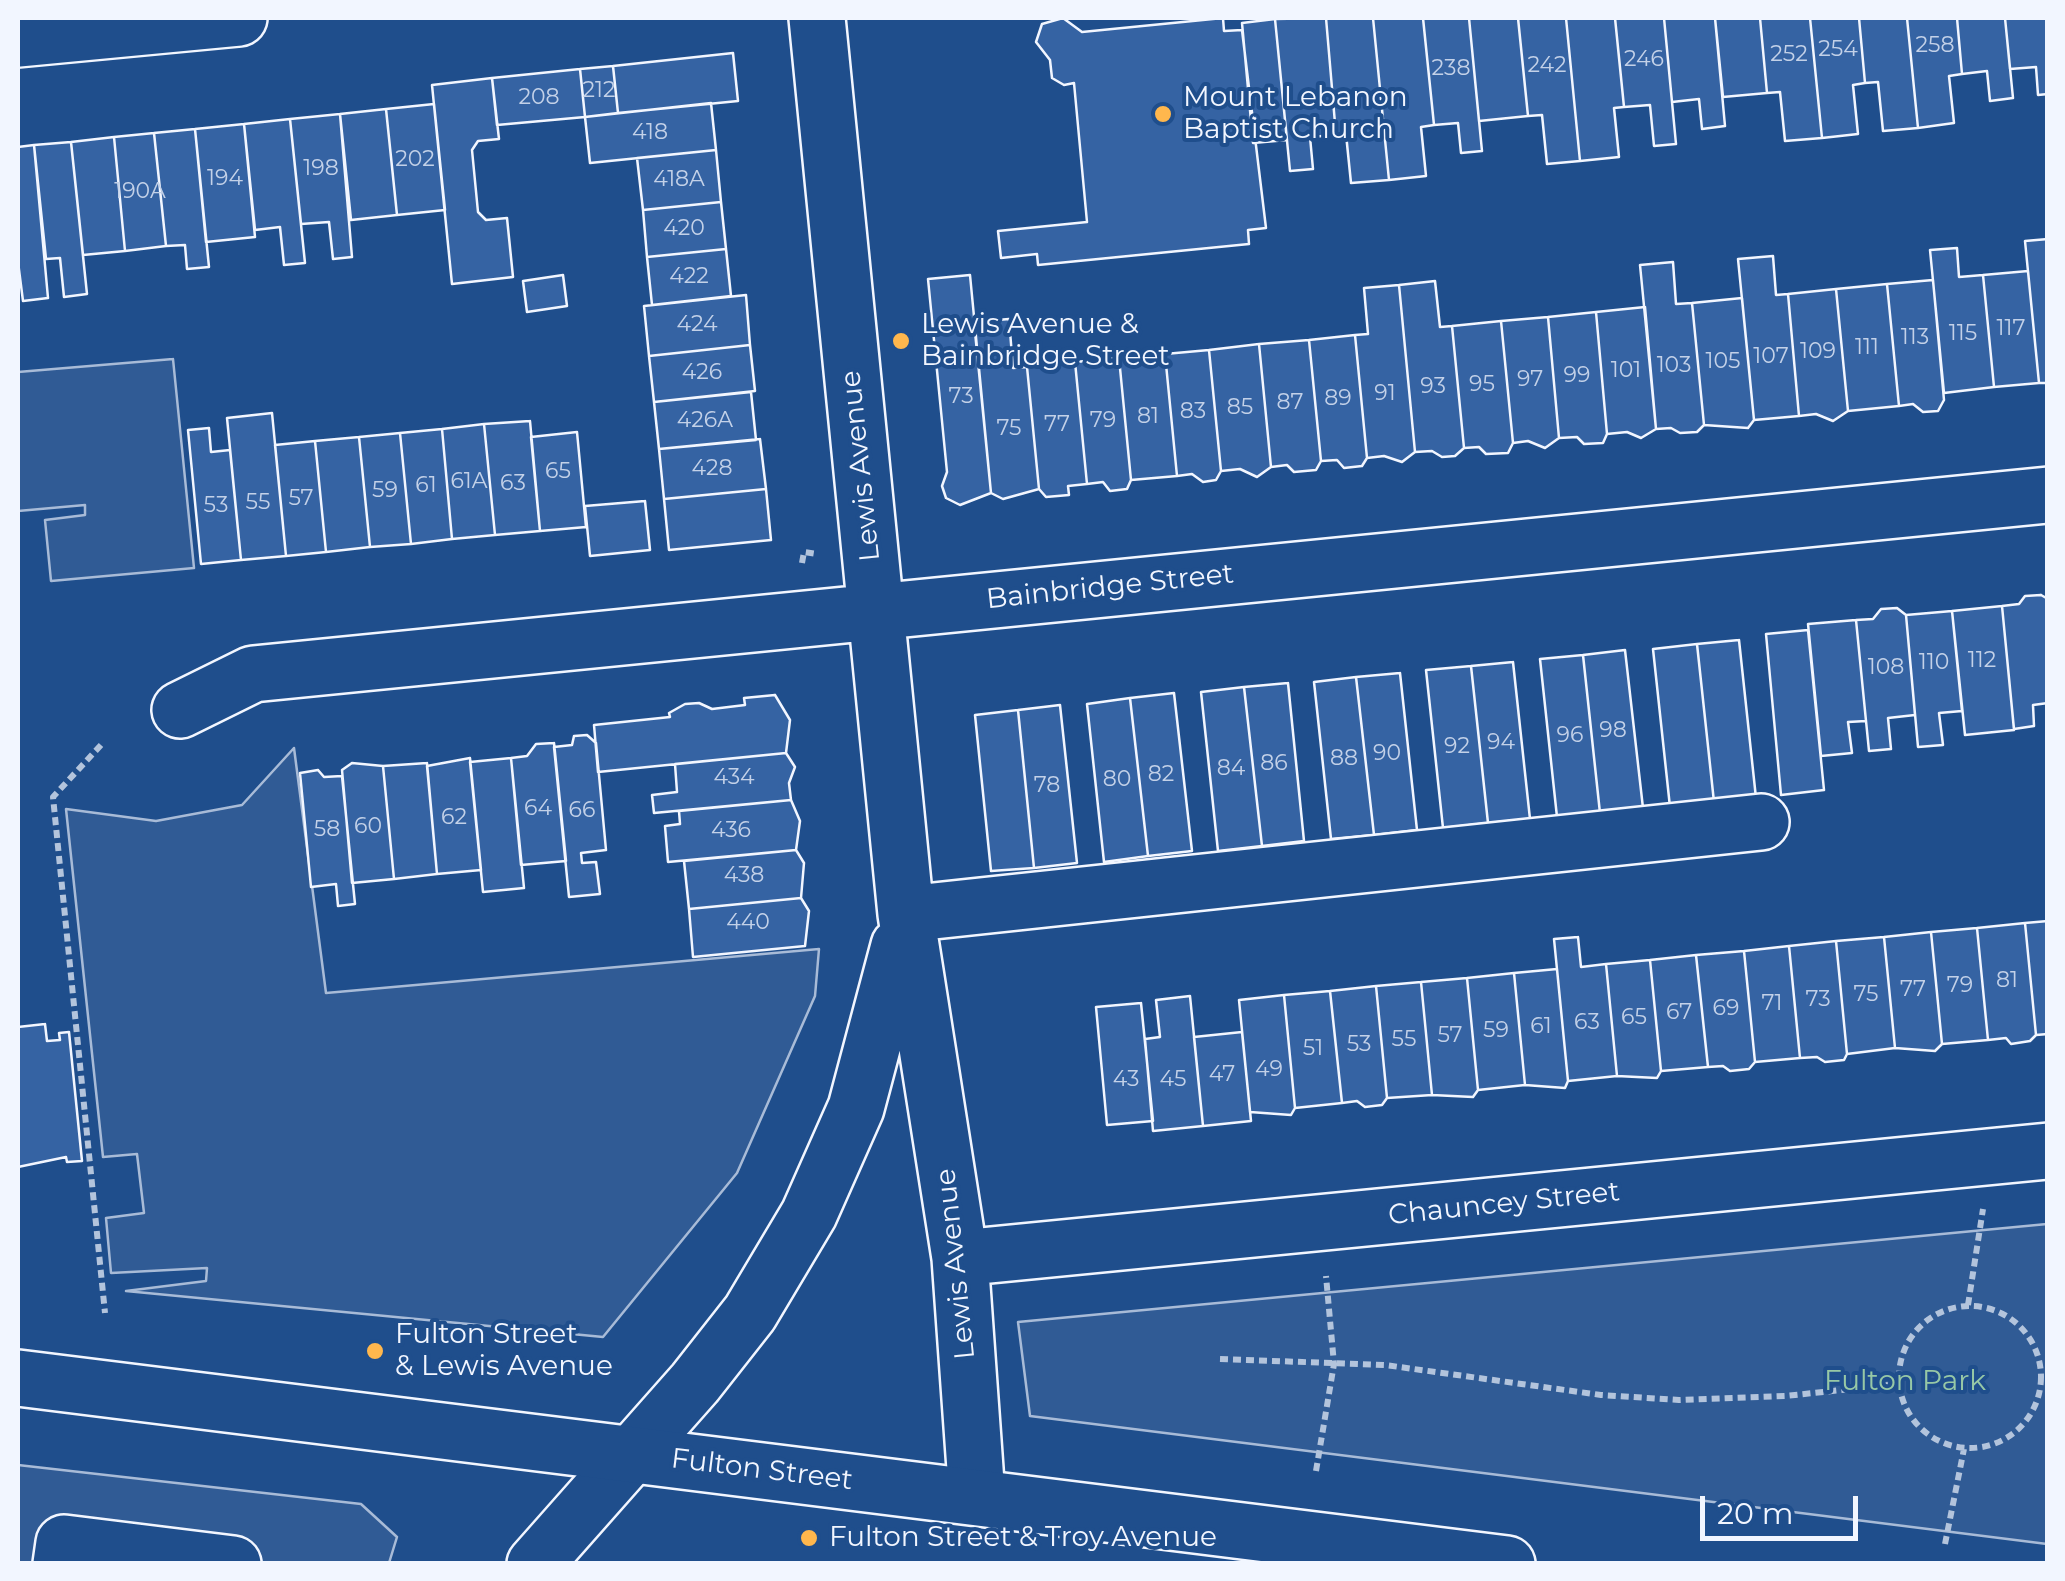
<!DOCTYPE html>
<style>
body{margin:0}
#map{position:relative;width:2065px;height:1581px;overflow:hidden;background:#1f4e8c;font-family:Montserrat,sans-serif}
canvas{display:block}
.frame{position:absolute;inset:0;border:20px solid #f2f6ff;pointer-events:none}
.scale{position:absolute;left:1700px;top:1496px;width:158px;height:45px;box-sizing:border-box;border:5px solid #f2f6ff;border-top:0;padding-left:12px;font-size:30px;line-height:35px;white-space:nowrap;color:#f2f6ff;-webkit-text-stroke:8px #1f4e8c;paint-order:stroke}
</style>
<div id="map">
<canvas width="2065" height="1581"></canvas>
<div class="frame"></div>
<div class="scale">20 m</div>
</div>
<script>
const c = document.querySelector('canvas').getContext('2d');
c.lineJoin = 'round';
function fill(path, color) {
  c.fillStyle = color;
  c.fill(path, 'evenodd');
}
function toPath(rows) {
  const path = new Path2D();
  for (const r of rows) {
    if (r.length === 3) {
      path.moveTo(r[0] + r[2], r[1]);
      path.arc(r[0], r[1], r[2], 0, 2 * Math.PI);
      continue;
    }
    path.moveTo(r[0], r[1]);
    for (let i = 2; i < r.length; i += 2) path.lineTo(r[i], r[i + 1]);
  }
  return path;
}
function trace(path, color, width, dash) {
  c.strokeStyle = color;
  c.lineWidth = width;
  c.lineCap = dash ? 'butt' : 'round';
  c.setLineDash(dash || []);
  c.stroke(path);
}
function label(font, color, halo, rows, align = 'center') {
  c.font = font + ' Montserrat,sans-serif';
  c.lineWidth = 8;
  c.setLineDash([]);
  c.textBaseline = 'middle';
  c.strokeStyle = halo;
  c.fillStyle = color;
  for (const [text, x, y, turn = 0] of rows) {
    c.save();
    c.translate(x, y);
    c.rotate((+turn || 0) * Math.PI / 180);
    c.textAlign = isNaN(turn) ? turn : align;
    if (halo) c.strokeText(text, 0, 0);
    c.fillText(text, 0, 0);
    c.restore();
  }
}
const built = toPath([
 [173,359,194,568,51,581,45,520,85,515,85,505,18,511,18,372,173,359],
 [294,748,326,993,819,949,815,996,737,1173,603,1337,126,1291,206,1281,207,1268,111,1273,106,1218,144,1213,137,1154,103,1157,66,809,156,821,242,805,294,748],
 [2047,1224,2047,1544,1030,1416,1018,1322,2047,1224],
 [18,1465,361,1504,397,1537,389,1563,18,1564,18,1465]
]);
fill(built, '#305b95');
trace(built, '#a8bbd7', 2.5);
const building = toPath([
 [1063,18,1082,32,1223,18,1224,31,1242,30,1266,228,1248,230,1249,244,1038,265,1037,254,1001,258,998,231,1087,222,1074,83,1064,85,1052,78,1050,60,1036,42,1042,24,1063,18],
 [1326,18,1336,135,1310,137,1313,169,1290,171,1275,19,1326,18],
 [1326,18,1373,18,1389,180,1351,183,1346,134,1336,135,1326,18],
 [1373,18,1423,18,1434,125,1421,127,1426,176,1389,180,1373,18],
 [1423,18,1469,18,1482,151,1461,153,1458,123,1434,125,1423,18],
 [1469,18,1518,18,1528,116,1479,121,1469,18],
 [1518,18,1566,18,1580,161,1547,164,1542,115,1528,116,1518,18],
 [1566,18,1615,18,1624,107,1614,108,1619,157,1580,161,1566,18],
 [1615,18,1664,18,1676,144,1654,146,1650,105,1624,107,1615,18],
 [1664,18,1715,18,1725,126,1702,129,1699,99,1672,102,1664,18],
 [1715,18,1760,18,1767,93,1723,97,1715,18],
 [1760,18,1810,18,1822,138,1785,141,1780,92,1767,93,1760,18],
 [1810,18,1859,18,1865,83,1853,85,1858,134,1822,138,1810,18],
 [1859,18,1907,18,1918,128,1883,131,1878,82,1865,83,1859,18],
 [1907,18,1957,18,1962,74,1949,76,1954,123,1918,128,1907,18],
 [1957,18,2005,18,2013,98,1990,101,1987,71,1962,74,1957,18],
 [2005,18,2048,18,2048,94,2038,95,2036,67,2010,69,2005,18],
 [1275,19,1287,140,1253,143,1242,23,1275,19],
 [733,53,738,101,618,113,613,66,733,53],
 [613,66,618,113,585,117,580,69,613,66],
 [580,69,585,117,497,125,492,78,580,69],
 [492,78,499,139,478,141,472,150,478,212,486,220,507,218,513,277,452,284,432,85,492,78],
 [711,103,716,150,590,163,585,117,711,103],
 [434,104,445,210,397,215,386,109,434,104],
 [386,109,397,215,351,220,340,114,386,109],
 [340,114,352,257,333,259,329,222,301,224,290,119,340,114],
 [290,119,305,263,284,265,280,227,255,230,244,124,290,119],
 [244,124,255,237,206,242,195,129,244,124],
 [195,129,209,267,187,269,185,245,166,246,154,133,195,129],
 [154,133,166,246,125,251,114,137,154,133],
 [114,137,125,251,83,255,71,142,114,137],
 [71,142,87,294,64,297,60,258,46,259,34,145,71,142],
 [34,145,48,298,23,301,18,262,18,147,34,145],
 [716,150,721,202,643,210,637,158,716,150],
 [721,202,726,249,647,257,643,210,721,202],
 [2048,239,2048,383,2039,383,2025,241,2048,239],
 [1957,248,1959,277,1983,275,1994,387,1944,393,1930,250,1957,248],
 [726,249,731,296,652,305,647,257,726,249],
 [1773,256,1776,295,1788,294,1799,416,1754,420,1738,259,1773,256],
 [1673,262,1676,304,1692,303,1704,425,1697,432,1680,433,1671,428,1656,429,1640,265,1673,262],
 [2028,271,2039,383,1994,387,1983,275,2028,271],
 [563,275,567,306,527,312,523,281,563,275],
 [970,275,991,493,960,505,946,498,942,486,947,472,928,279,970,275],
 [1933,280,1944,400,1938,411,1923,412,1913,404,1899,406,1887,284,1933,280],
 [1435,281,1440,327,1452,326,1464,448,1455,456,1442,457,1432,451,1415,452,1399,285,1435,281],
 [1887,284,1899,406,1848,411,1836,289,1887,284],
 [1399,285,1415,452,1402,462,1384,456,1367,458,1355,335,1368,334,1364,288,1399,285],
 [1836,289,1848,411,1833,421,1816,414,1799,416,1788,294,1836,289],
 [746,295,750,345,649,356,644,306,746,295],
 [1742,298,1754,420,1748,428,1704,425,1692,303,1742,298],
 [1645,307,1656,429,1641,438,1627,432,1607,434,1596,312,1645,307],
 [1596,312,1607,434,1603,443,1584,444,1577,437,1559,438,1548,317,1596,312],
 [1548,317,1559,438,1545,448,1528,441,1513,443,1501,321,1548,317],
 [1009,319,1013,368,1027,367,1039,489,1003,499,991,493,974,322,1009,319],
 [1501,321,1513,443,1508,453,1486,454,1479,447,1464,448,1452,326,1501,321],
 [1355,335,1367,458,1362,466,1344,468,1337,460,1321,461,1309,340,1355,335],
 [1309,340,1321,461,1316,470,1294,472,1287,465,1271,467,1259,344,1309,340],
 [1259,344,1271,467,1257,477,1240,469,1221,471,1209,350,1259,344],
 [750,345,755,391,654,402,649,356,750,345],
 [1209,350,1221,471,1216,480,1203,482,1192,474,1177,476,1165,354,1209,350],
 [1165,354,1177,476,1131,480,1119,358,1165,354],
 [1119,358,1131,480,1127,489,1110,491,1103,482,1087,484,1075,362,1119,358],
 [1075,362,1087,484,1068,486,1069,495,1046,497,1039,489,1027,367,1075,362],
 [751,392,756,440,659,449,654,402,751,392],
 [272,413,286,556,241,560,227,418,272,413],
 [530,421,540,531,495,535,484,424,530,421],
 [484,424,495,535,452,539,442,429,484,424],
 [209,428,211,452,230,450,241,560,201,564,188,430,209,428],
 [442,429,452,539,411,544,400,433,442,429],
 [577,432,586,527,540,531,531,437,577,432],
 [400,433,411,544,370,547,359,437,400,433],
 [359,437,370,547,326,552,315,441,359,437],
 [760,439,766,489,664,499,659,449,760,439],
 [315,441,326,552,286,556,275,445,315,441],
 [766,489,771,540,669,550,664,499,766,489],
 [645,501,650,550,590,556,585,506,645,501],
 [2041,595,2048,599,2048,703,2033,705,2034,726,2014,729,2002,606,2019,604,2025,596,2041,595],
 [2002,606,2014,730,1965,735,1952,611,2002,606],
 [1897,608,1906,615,1915,715,1888,718,1891,749,1869,751,1856,620,1873,619,1881,609,1897,608],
 [1952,611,1962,711,1939,713,1943,745,1918,747,1906,615,1952,611],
 [1856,620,1866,721,1848,722,1852,753,1821,756,1808,624,1856,620],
 [1808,630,1824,790,1781,795,1766,634,1808,630],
 [1739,640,1756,798,1714,802,1697,644,1739,640],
 [1697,644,1714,802,1670,807,1653,649,1697,644],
 [1625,650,1643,808,1600,813,1583,655,1625,650],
 [1583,655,1600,813,1557,817,1540,659,1583,655],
 [1513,662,1530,819,1488,823,1471,666,1513,662],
 [1471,666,1488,823,1443,828,1426,670,1471,666],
 [1400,673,1417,830,1374,835,1356,677,1400,673],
 [1356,677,1374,835,1331,839,1314,682,1356,677],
 [1288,683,1304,841,1262,846,1244,687,1288,683],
 [1244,687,1262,846,1218,851,1201,692,1244,687],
 [1174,693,1192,851,1148,856,1130,698,1174,693],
 [775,695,790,720,786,753,598,772,594,725,670,717,669,713,685,704,699,703,712,709,745,705,744,698,775,695],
 [1130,698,1148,856,1104,862,1087,704,1130,698],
 [1060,705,1077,863,1034,868,1018,710,1060,705],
 [1018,710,1034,868,991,871,975,715,1018,710],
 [587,735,596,743,606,850,581,853,582,863,596,862,600,894,569,897,554,747,572,745,574,736,587,735],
 [554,743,566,861,521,865,511,758,527,756,536,744,554,743],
 [786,753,795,767,789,783,791,800,654,813,652,795,677,792,675,764,786,753],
 [470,758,481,870,437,874,427,766,470,758],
 [511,758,524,888,483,892,470,762,511,758],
 [352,763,383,766,394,879,352,883,342,770,352,763],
 [427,763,437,874,394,879,383,766,427,763],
 [318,770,324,777,342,776,355,904,338,906,336,884,311,887,300,773,318,770],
 [791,800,800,821,796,850,668,862,665,826,680,824,679,811,791,800],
 [796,850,804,863,801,898,689,909,684,861,796,850],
 [801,898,809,911,805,946,693,957,689,909,801,898],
 [2048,921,2048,1034,2036,1035,2025,923,2048,921],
 [2025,923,2036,1035,2030,1041,2011,1044,2006,1038,1988,1040,1977,928,2025,923],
 [1977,928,1988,1040,1942,1044,1931,932,1977,928],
 [1931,932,1942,1044,1935,1051,1895,1048,1884,937,1931,932],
 [1578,937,1581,967,1606,964,1617,1076,1568,1081,1554,939,1578,937],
 [1884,937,1895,1048,1847,1054,1836,941,1884,937],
 [1836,941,1847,1054,1844,1060,1825,1062,1817,1057,1800,1058,1789,946,1836,941],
 [1789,946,1800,1058,1755,1062,1744,951,1789,946],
 [1744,951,1755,1062,1749,1069,1730,1071,1723,1066,1708,1067,1696,955,1744,951],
 [1696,955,1708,1067,1661,1071,1650,960,1696,955],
 [1650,960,1661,1071,1657,1078,1617,1076,1606,964,1650,960],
 [1557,969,1568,1081,1565,1088,1525,1085,1514,973,1557,969],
 [1514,973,1525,1085,1478,1090,1467,978,1514,973],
 [1467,978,1478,1090,1473,1097,1432,1095,1421,982,1467,978],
 [1421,982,1432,1095,1387,1098,1376,986,1421,982],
 [1376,986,1387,1098,1382,1105,1365,1107,1357,1101,1342,1103,1330,991,1376,986],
 [1330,991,1342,1103,1295,1108,1284,995,1330,991],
 [1284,995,1295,1108,1291,1115,1250,1112,1239,1000,1284,995],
 [1190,996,1203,1126,1153,1131,1145,1039,1160,1037,1156,1000,1190,996],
 [1141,1003,1153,1121,1107,1125,1096,1007,1141,1003],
 [45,1024,47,1041,60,1040,59,1033,69,1032,82,1161,67,1162,66,1157,18,1167,18,1027,45,1024],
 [1242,1032,1251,1121,1203,1126,1194,1037,1242,1032]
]);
fill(building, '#3563a3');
trace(building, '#f2f6ff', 2.5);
const minor = toPath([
 [817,18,906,914,960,1258,977,1497],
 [18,39,239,18],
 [180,710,253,674,2048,495],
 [906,914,1761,822],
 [960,1258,2048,1151],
 [61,1564,64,1543,233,1564],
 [535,1564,695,1383,750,1313,809,1214,856,1108,899,946]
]);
const major = toPath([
 [18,1378,1507,1564]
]);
trace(minor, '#f2f6ff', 60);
trace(major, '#f2f6ff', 60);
trace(toPath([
 [802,563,804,552,817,554],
 [101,745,53,797,105,1313],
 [1968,1305,1983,1209],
 [1970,1377,71],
 [1220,1359,1385,1365,1601,1395,1679,1400,1785,1396,1898,1384],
 [1316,1471,1334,1364,1326,1276],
 [1945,1544,1964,1449]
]), '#b3c4dc', 6, [8, 5]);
trace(minor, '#1f4e8c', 55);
trace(major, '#1f4e8c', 55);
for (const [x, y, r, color] of [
 [1163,114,10,"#ffb74d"],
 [901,341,10,"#ffb74d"],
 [375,1351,10,"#ffb74d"],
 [809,1538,10,"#ffb74d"]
]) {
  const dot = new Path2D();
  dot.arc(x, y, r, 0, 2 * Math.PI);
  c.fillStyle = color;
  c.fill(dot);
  trace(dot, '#1f4e8c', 4);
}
label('22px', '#c3d1e8', null, [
 ["258",1935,46],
 ["254",1838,50],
 ["252",1789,55],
 ["246",1644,60],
 ["242",1547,66],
 ["238",1451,69],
 ["212",599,91],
 ["208",539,98],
 ["418",650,133],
 ["202",415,160],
 ["198",321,169],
 ["194",225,179],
 ["418A",679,180],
 ["190A",140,192],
 ["420",684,229],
 ["422",689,277],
 ["424",697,325],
 ["117",2011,329],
 ["115",1963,334],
 ["113",1915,338],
 ["111",1867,348],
 ["109",1818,352],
 ["107",1771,357],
 ["105",1723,362],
 ["103",1674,366],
 ["101",1626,371],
 ["426",702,373],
 ["99",1577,376],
 ["97",1530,380],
 ["95",1482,385],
 ["93",1433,387],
 ["91",1385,394],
 ["73",961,397],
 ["89",1338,399],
 ["87",1290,403],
 ["85",1240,408],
 ["83",1193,412],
 ["81",1148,417],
 ["426A",705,421],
 ["79",1103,421],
 ["77",1057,425],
 ["75",1009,429],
 ["428",712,469],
 ["65",558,472],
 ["61A",469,482],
 ["63",513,484],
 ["61",426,486],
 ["59",385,491],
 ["57",301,499],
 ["55",258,503],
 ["53",216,506],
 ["112",1982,661],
 ["110",1934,663],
 ["108",1886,668],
 ["98",1613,731],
 ["96",1570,736],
 ["94",1501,743],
 ["92",1457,747],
 ["90",1387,754],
 ["88",1344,759],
 ["86",1274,764],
 ["84",1231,769],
 ["82",1161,775],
 ["434",734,778],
 ["80",1117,780],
 ["78",1047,786],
 ["64",538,809],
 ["66",582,811],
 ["62",454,818],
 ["60",368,827],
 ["58",327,830],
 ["436",731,831],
 ["438",744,876],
 ["440",748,923],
 ["81",2007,981],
 ["79",1960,986],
 ["77",1913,990],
 ["75",1866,995],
 ["73",1818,1000],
 ["71",1772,1004],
 ["69",1726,1009],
 ["67",1679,1013],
 ["65",1634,1018],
 ["63",1587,1023],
 ["61",1541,1027],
 ["59",1496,1031],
 ["57",1450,1036],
 ["55",1404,1040],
 ["53",1359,1045],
 ["51",1313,1049],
 ["49",1269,1070],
 ["47",1222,1075],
 ["43",1126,1080],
 ["45",1173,1080]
]);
label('28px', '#f2f6ff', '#1f4e8c', [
 ["Mount Lebanon",1183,98],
 ["Baptist Church",1183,130],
 ["Lewis Avenue &",921,325],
 ["Bainbridge Street",921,357],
 ["Fulton Street",395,1335],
 ["& Lewis Avenue",395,1367],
 ["Fulton Street & Troy Avenue",829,1538]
], 'left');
label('28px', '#f2f6ff', '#1f4e8c', [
 ["Lewis Avenue",861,466,-96],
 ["Bainbridge Street",1110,587,-6],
 ["Chauncey Street",1504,1204,-6],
 ["Lewis Avenue",956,1264,-96],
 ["Fulton Street",762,1470,7]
]);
label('28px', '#97c8a6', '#1f4e8c', [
 ["Fulton Park",1905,1382]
]);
</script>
